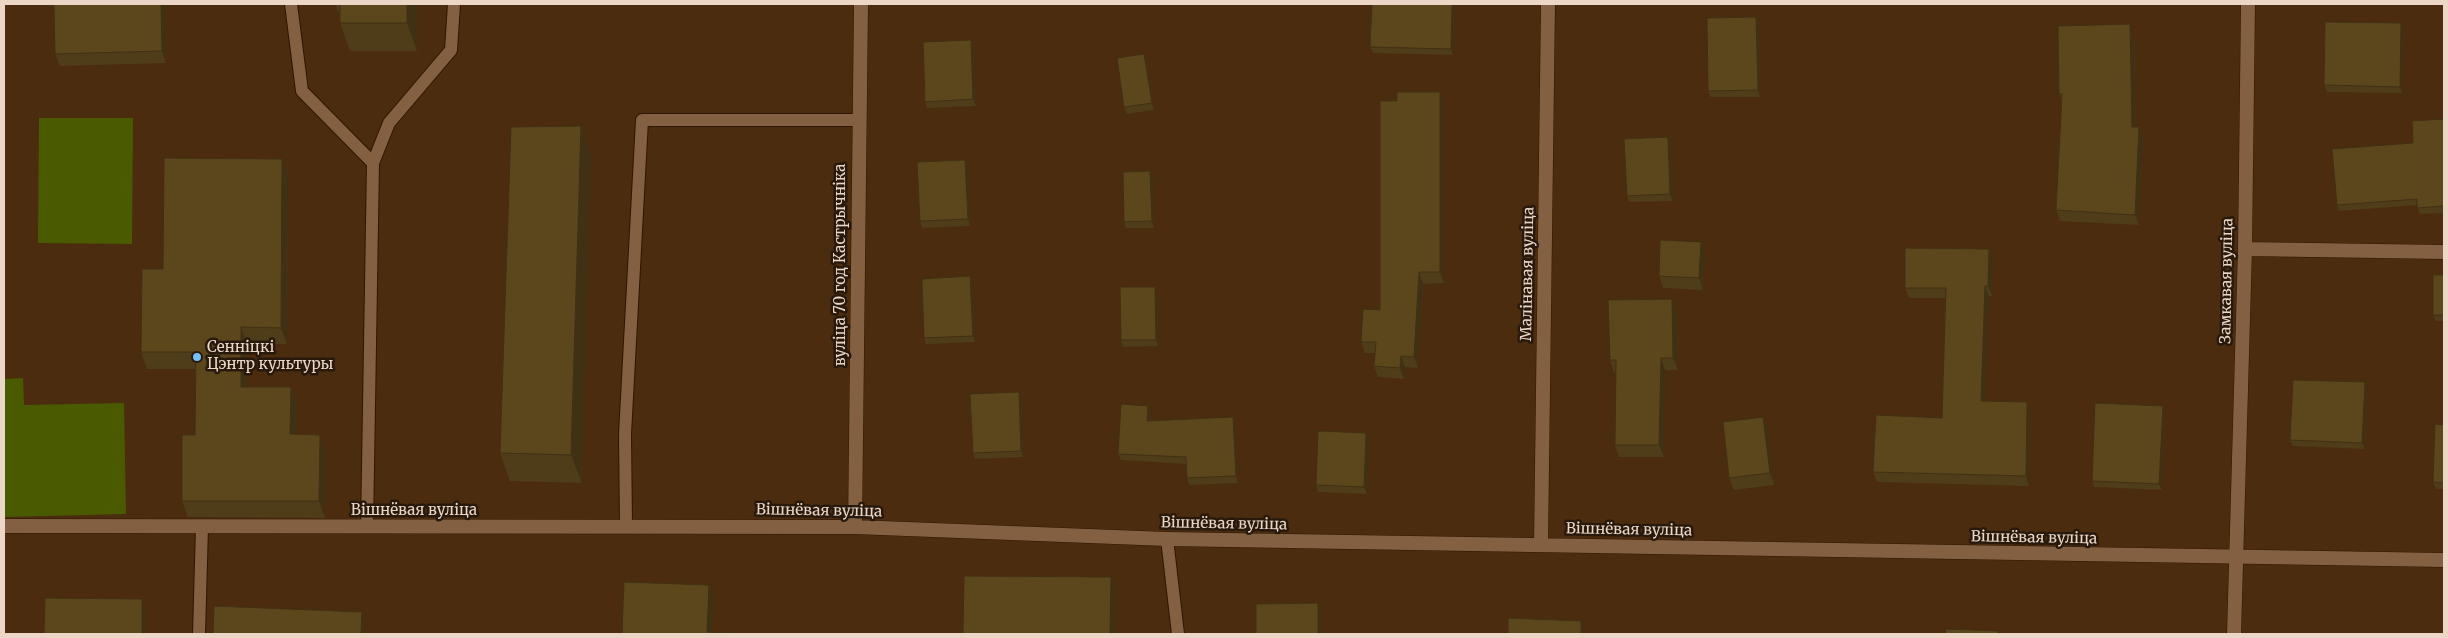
<!DOCTYPE html>
<meta charset="utf-8">
<style>
body{margin:0}
#map{position:relative;width:2448px;height:638px;overflow:hidden;background:#4c2c0e;font-family:Merriweather,serif}
canvas{display:block}
.frame{position:absolute;inset:0;border:5px solid #ecd7c7;pointer-events:none}
</style>
<div id="map">
<canvas width="2448" height="638"></canvas>
<div class="frame"></div>
</div>
<script>
const c = document.querySelector('canvas').getContext('2d');
c.lineJoin = 'round';
function fill(path, color) {
  c.fillStyle = color;
  c.fill(path, 'evenodd');
}
function toPath(rows) {
  const path = new Path2D();
  for (const r of rows) {
    path.moveTo(r[0], r[1]);
    for (let i = 2; i < r.length; i += 2) path.lineTo(r[i], r[i + 1]);
  }
  return path;
}
function trace(path, color, width, dash) {
  c.strokeStyle = color;
  c.lineWidth = width;
  c.lineCap = dash ? 'butt' : 'round';
  c.setLineDash(dash || []);
  c.stroke(path);
}
function label(font, color, halo, rows, align = 'center') {
  c.font = font + ' Merriweather,serif';
  c.lineWidth = 5;
  c.setLineDash([]);
  c.textBaseline = 'middle';
  c.strokeStyle = halo;
  c.fillStyle = color;
  for (const [text, x, y, turn = 0] of rows) {
    c.save();
    c.translate(x, y);
    c.rotate((+turn || 0) * Math.PI / 180);
    c.textAlign = isNaN(turn) ? turn : align;
    if (halo) c.strokeText(text, 0, 0);
    c.fillText(text, 0, 0);
    c.restore();
  }
}
fill(toPath([
 [39,118,133,118,132,244,38,243],
 [23,378,24,405,124,403,126,514,4,517,4,379]
]), '#495a00');
const service = toPath([
 [291,4,302,91,373,163],
 [367,527,373,163,389,123,451,50,454,4],
 [626,527,625,434,642,120,859,120],
 [1167,539,1178,634],
 [199,634,202,527]
]);
const minor = toPath([
 [2245,249,2444,252],
 [4,526,855,527,1167,539,2444,560],
 [855,527,861,4],
 [1541,544,1548,4],
 [2234,634,2245,249,2248,4]
]);
trace(service, '#2d1601', 14);
trace(minor, '#2d1601', 15);
trace(service, '#836042', 12);
trace(minor, '#836042', 14);
fill(toPath([
 [165,4,166,63,60,66,55,54],
 [335,4,417,4,417,51,350,51,340,23,340,12,338,12],
 [690,4,761,4,690,5],
 [1372,4,1454,4,1453,55,1373,53,1370,47],
 [1759,24,1760,97,1711,97,1708,91],
 [2404,29,2402,93,2327,92,2324,85],
 [2134,34,2136,127,2139,127,2143,138,2139,225,2060,221,2056,210,2062,101,2059,94],
 [971,40,973,47,976,106,927,108,925,102],
 [1146,60,1154,110,1127,114,1124,107],
 [1440,92,1444,103,1444,283,1423,284,1418,368,1405,367,1404,379,1378,377,1374,366,1375,353,1365,353,1361,342,1380,310,1397,101],
 [2444,119,2444,213,2420,214,2417,205,2339,211,2337,205,2413,143],
 [1668,137,1670,143,1673,201,1629,202,1627,196],
 [591,154,582,483,510,481,500,453],
 [968,167,970,226,922,228,920,221],
 [1150,171,1153,177,1154,228,1126,228,1124,222],
 [288,175,287,344,247,344,247,387,291,387,297,404,296,434,326,451,325,518,188,517,182,501,195,435,195,369,147,369,141,352,163,269],
 [1701,242,1705,254,1703,290,1663,288,1659,276],
 [1993,259,1992,296,1989,296,1985,401,2027,402,2030,412,2029,486,1877,482,1873,472,1942,418,1945,298,1909,298,1905,288],
 [2444,275,2444,321,2436,321,2433,315],
 [970,276,972,282,975,342,926,344,924,338],
 [1157,293,1158,346,1123,347,1121,340],
 [1677,311,1678,370,1665,370,1664,457,1619,457,1615,445,1616,372,1614,372,1610,360],
 [2367,389,2365,449,2293,446,2290,440],
 [1021,398,1023,457,975,459,973,453],
 [2163,406,2165,412,2162,490,2094,487,2092,481],
 [1151,412,1150,421,1233,417,1235,423,1238,483,1189,485,1187,478,1186,464,1121,460,1118,454],
 [1763,417,1768,429,1774,485,1734,490,1729,478],
 [2444,425,2444,489,2436,489,2433,482],
 [1369,439,1367,494,1318,492,1316,485]
]), '#4f3c18');
fill(toPath([
 [161,4,165,4,166,63,162,51],
 [407,4,417,4,417,51,407,23],
 [1452,4,1454,4,1453,55,1451,49],
 [1756,17,1759,24,1760,97,1758,90],
 [2401,23,2404,29,2402,93,2400,87],
 [2130,24,2134,34,2136,138,2132,127],
 [971,40,973,47,976,106,973,99],
 [1144,54,1146,60,1154,110,1152,103],
 [1440,92,1444,103,1444,283,1440,272],
 [581,126,591,154,582,483,571,455],
 [2139,127,2143,138,2139,225,2135,215],
 [1668,137,1670,143,1673,201,1670,194],
 [282,159,288,175,287,344,281,328],
 [965,160,968,167,970,226,968,219],
 [1150,171,1153,177,1154,228,1152,221],
 [1701,242,1705,254,1703,290,1699,278],
 [1989,249,1993,259,1992,296,1988,286],
 [1419,272,1423,284,1418,368,1414,357],
 [970,276,972,282,975,342,973,336],
 [1985,286,1989,296,1985,411,1981,401],
 [1155,287,1157,293,1158,346,1156,340],
 [1672,299,1677,311,1678,370,1673,358],
 [241,327,247,344,247,404,241,387],
 [1401,356,1405,367,1404,379,1400,368],
 [1661,358,1665,370,1664,457,1659,445],
 [2365,382,2367,389,2365,449,2362,443],
 [291,387,297,404,296,451,290,434],
 [1019,392,1021,398,1023,457,1021,451],
 [2027,402,2030,412,2029,486,2026,476],
 [1148,406,1151,412,1150,427,1147,421],
 [2163,406,2165,412,2162,490,2159,484],
 [1233,417,1235,423,1238,483,1236,476],
 [1763,417,1768,429,1774,485,1770,473],
 [1366,433,1369,439,1367,494,1364,487],
 [320,435,326,451,325,518,319,501],
 [1111,577,1115,589,1115,634,1110,634],
 [709,585,714,597,712,634,707,632],
 [142,599,146,611,146,634,142,634],
 [1318,603,1321,610,1321,634,1318,634],
 [362,612,364,618,364,634,361,634],
 [1581,621,1583,628,1583,634,1581,634]
]), '#403114');
const building = toPath([
 [54,4,161,4,162,51,55,54,54,4],
 [340,4,407,4,407,23,340,23,340,4],
 [1372,4,1452,4,1451,49,1370,47,1372,4],
 [1756,17,1758,90,1708,91,1707,18,1756,17],
 [2325,22,2401,23,2400,87,2324,85,2325,22],
 [2130,24,2132,127,2139,127,2135,215,2056,210,2062,94,2059,94,2058,26,2130,24],
 [971,40,973,99,925,102,923,42,971,40],
 [1144,54,1152,103,1124,107,1117,58,1144,54],
 [1397,92,1440,92,1440,272,1419,272,1414,357,1401,356,1400,368,1374,366,1376,342,1361,342,1363,309,1380,310,1380,101,1397,101,1397,92],
 [2444,119,2444,206,2417,208,2417,199,2337,205,2332,149,2413,143,2412,121,2444,119],
 [581,126,571,455,500,453,511,127,581,126],
 [1668,137,1670,194,1627,196,1624,139,1668,137],
 [164,158,282,159,281,328,241,327,241,387,291,387,290,434,320,435,319,501,182,501,182,435,195,435,196,352,141,352,142,269,163,269,164,158],
 [965,160,968,219,920,221,917,162,965,160],
 [1150,171,1152,221,1124,222,1123,172,1150,171],
 [1660,240,1701,242,1699,278,1659,276,1660,240],
 [1905,248,1989,249,1988,286,1985,286,1981,401,2027,402,2026,476,1873,472,1876,415,1942,418,1946,288,1905,288,1905,248],
 [2433,275,2444,275,2444,315,2433,315,2433,275],
 [970,276,973,336,924,338,922,279,970,276],
 [1120,287,1155,287,1156,340,1121,340,1120,287],
 [1672,299,1673,358,1661,358,1659,445,1615,445,1616,360,1610,360,1608,300,1672,299],
 [2293,380,2365,382,2362,443,2290,440,2293,380],
 [1019,392,1021,451,973,453,970,394,1019,392],
 [2095,403,2163,406,2159,484,2092,481,2095,403],
 [1121,404,1148,406,1147,421,1233,417,1236,476,1187,478,1186,457,1118,454,1121,404],
 [1763,417,1770,473,1729,478,1723,422,1763,417],
 [2435,424,2444,425,2444,483,2433,482,2435,424],
 [1318,431,1366,433,1364,487,1316,485,1318,431],
 [964,576,1111,577,1110,634,963,634,964,576],
 [624,582,709,585,707,632,755,634,622,634,624,582],
 [45,598,142,599,142,634,44,634,45,598],
 [1318,603,1318,634,1256,634,1256,604,1318,603],
 [214,606,362,612,361,634,213,634,214,606],
 [1508,618,1581,621,1581,634,1508,634,1508,618],
 [1946,629,1998,631,1998,634,1945,634,1946,629]
]);
fill(building, '#5c461c');
trace(building, '#403114', 1);
for (const [x, y, r, color] of [
 [197,357,5,"#75c0f6"]
]) {
  const dot = new Path2D();
  dot.arc(x, y, r, 0, 2 * Math.PI);
  c.fillStyle = color;
  c.fill(dot);
  trace(dot, '#27190c', 2);
}
label('15px', '#ecd7c7', '#27190c', [
 ["вуліца 70 год Кастрычніка",841,265,-90],
 ["Малінавая вуліца",1528,274,-89],
 ["Замкавая вуліца",2227,281,-89],
 ["Вішнёвая вуліца",414,511],
 ["Вішнёвая вуліца",819,511,1],
 ["Вішнёвая вуліца",1224,524,1],
 ["Вішнёвая вуліца",1629,530,1],
 ["Вішнёвая вуліца",2034,538,1]
]);
label('15px', '#ecd7c7', '#27190c', [
 ["Сенніцкі",207,348],
 ["Цэнтр культуры",207,365]
], 'left');
</script>
